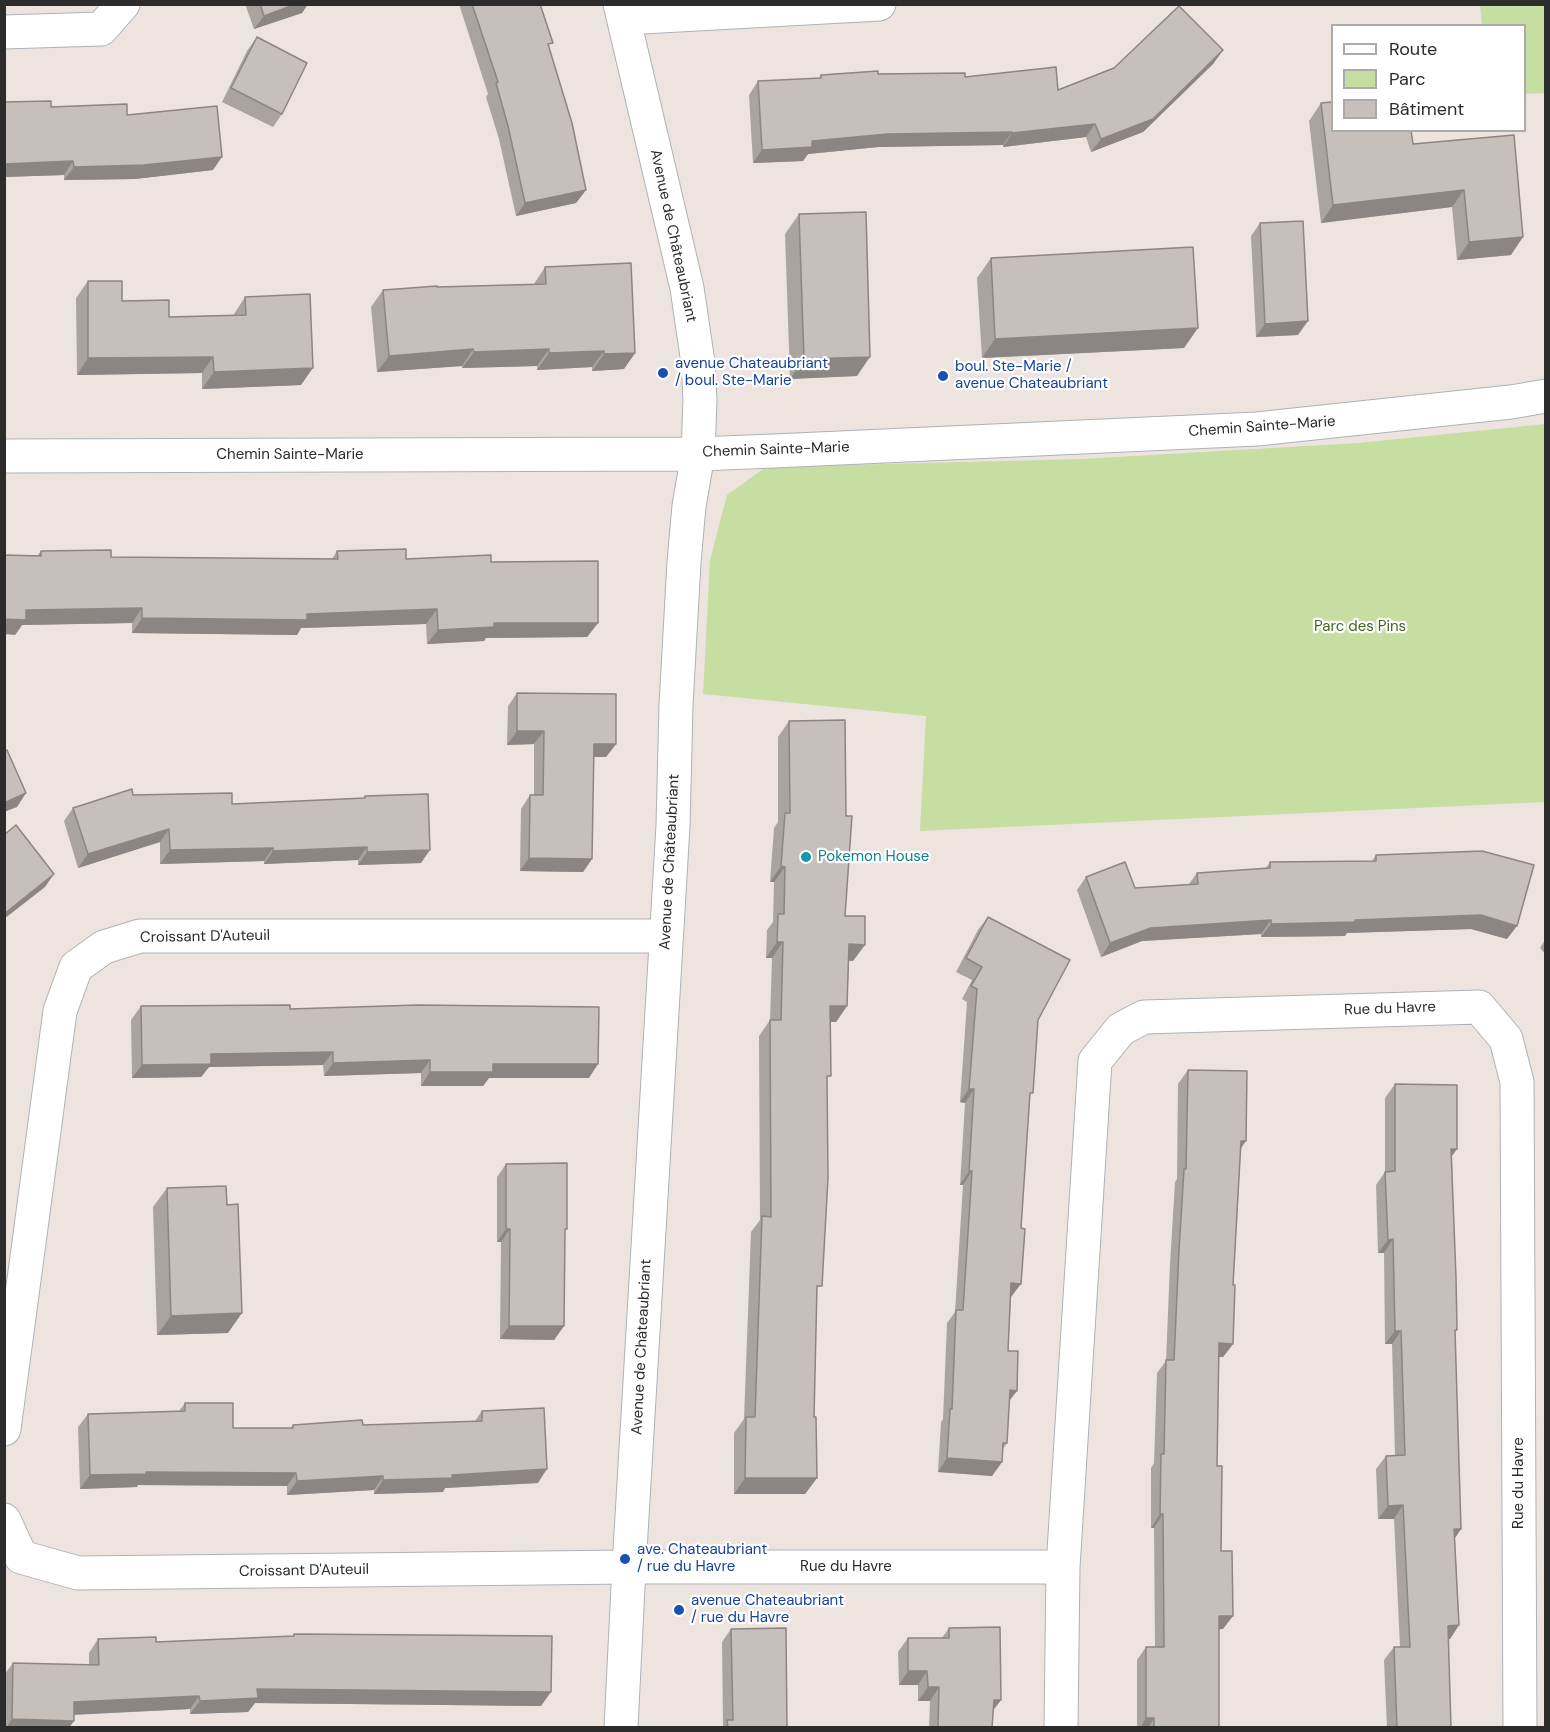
<!DOCTYPE html>
<meta charset="utf-8">
<style>
body{margin:0}
#map{position:relative;width:1550px;height:1732px;overflow:hidden;background:#ede4e0;font-family:"DM Sans",sans-serif}
canvas{display:block}
.frame{position:absolute;inset:0;border:6px solid #2c2c2c;pointer-events:none}
.legend{position:absolute;left:1331px;top:24px;width:195px;height:108px;box-sizing:border-box;background:#fff;border:2px solid #ababab;margin:0;padding:8px 10px;list-style:none;font-size:18px;color:#2c2c2c}
.legend li{display:flex;align-items:center;gap:12px;height:30px}
.legend b{width:30px;border:2px solid #ababab}
</style>
<div id="map">
<canvas width="1550" height="1732"></canvas>
<div class="frame"></div>
<ul class="legend">
<li><b style="height:8px;background:#fff"></b>Route</li>
<li><b style="height:16px;background:#c6dea2"></b>Parc</li>
<li><b style="height:16px;background:#c6bfbb"></b>Bâtiment</li>
</ul>
</div>
<script>
const c = document.querySelector('canvas').getContext('2d');
c.lineJoin = 'round';
function fill(path, color) {
  c.fillStyle = color;
  c.fill(path, 'evenodd');
}
function toPath(rows) {
  const path = new Path2D();
  for (const r of rows) {
    path.moveTo(r[0], r[1]);
    for (let i = 2; i < r.length; i += 2) path.lineTo(r[i], r[i + 1]);
  }
  return path;
}
function trace(path, color, width, dash) {
  c.strokeStyle = color;
  c.lineWidth = width;
  c.lineCap = dash ? 'butt' : 'round';
  c.setLineDash(dash || []);
  c.stroke(path);
}
function label(font, color, halo, rows, align = 'center') {
  c.font = font + ' "DM Sans",sans-serif';
  c.lineWidth = 4.5;
  c.setLineDash([]);
  c.textBaseline = 'middle';
  c.strokeStyle = halo;
  c.fillStyle = color;
  for (const [text, x, y, turn = 0] of rows) {
    c.save();
    c.translate(x, y);
    c.rotate((+turn || 0) * Math.PI / 180);
    c.textAlign = isNaN(turn) ? turn : align;
    if (halo) c.strokeText(text, 0, 0);
    c.fillText(text, 0, 0);
    c.restore();
  }
}
fill(toPath([
 [1480,5,1545,5,1545,93,1525,94,1524,26,1482,25],
 [1545,424,1545,802,920,831,926,716,703,694,710,560,727,495,766,467,1081,459,1358,443]
]), '#c6dea2');
const street = toPath([
 [624,18,879,4],
 [4,32,101,29,123,4],
 [4,1429,60,1011,76,967,104,947,140,936,666,936],
 [4,1520,21,1557,78,1573,629,1567,1063,1567],
 [1061,1728,1063,1567,1095,1061,1121,1029,1144,1017,1479,1007,1506,1039,1517,1082,1520,1728]
]);
const secondary = toPath([
 [620,4,687,288,698,363,700,400,698,454,689,506,684,562,676,705,673,826,629,1567,621,1728],
 [4,456,698,454,774,451,1257,429,1511,402,1546,396]
]);
trace(street, '#adb2b7', 35);
trace(secondary, '#adb2b7', 35);
trace(street, '#fff', 33);
trace(secondary, '#fff', 33);
fill(toPath([
 [245,4,308,4,302,13,254,29],
 [459,4,540,4,549,48,586,190,576,203,516,216,499,139,486,97,488,94],
 [257,37,282,114,273,127,222,102,247,51],
 [1223,50,1213,64,1143,132,1091,152,1086,137,1003,147,1003,145,878,147,808,154,803,161,753,163,749,95,758,81,819,78,821,75,878,74,965,77,1058,90],
 [4,102,127,115,213,170,135,179,64,180,64,175,4,177],
 [1321,103,1413,144,1514,135,1511,255,1457,260,1452,207,1321,223,1309,121],
 [799,214,857,376,790,379,785,234],
 [1260,223,1298,335,1256,337,1251,236],
 [991,258,1184,348,982,358,977,278],
 [545,267,635,353,624,369,592,371,592,367,537,370,537,366,462,368,462,366,377,372,371,307,383,290,534,284],
 [88,281,122,301,169,317,234,315,234,314,245,297,301,385,202,389,202,373,77,375,76,298],
 [41,551,111,557,332,559,337,551,406,559,491,562,598,623,587,637,486,638,484,641,427,644,426,624,301,628,297,635,132,633,132,623,22,625,15,635,37,556],
 [517,693,616,744,606,757,594,757,592,859,583,872,520,871,521,809,530,795,534,795,534,744,507,745,508,706],
 [789,721,845,916,853,961,849,960,847,1006,836,1022,831,1022,827,1082,817,1293,814,1417,817,1478,805,1494,734,1494,734,1433,744,1419,751,1232,760,1220,759,1036,770,1020,772,958,766,958,767,930,773,922,774,882,770,882,774,828,778,822,778,737],
 [133,795,232,804,363,798,365,796,421,863,358,865,358,860,264,864,264,861,160,864,160,842,78,868,64,821,73,808],
 [1376,855,1507,939,1471,929,1347,933,1345,936,1261,937,1261,934,1142,941,1101,957,1077,890,1086,877,1135,888,1189,884,1197,873,1266,868,1270,862,1372,861],
 [988,917,1038,1020,1029,1099,1011,1297,1008,1351,1009,1401,1007,1443,1003,1449,1002,1462,992,1476,938,1472,941,1422,943,1419,947,1323,955,1312,963,1185,960,1185,965,1103,960,1102,967,1002,962,999,972,980,956,972,978,930],
 [1545,940,1545,954,1540,948],
 [141,1006,290,1009,589,1078,489,1078,483,1086,421,1086,421,1073,324,1076,323,1065,209,1067,201,1077,132,1078,131,1020],
 [1188,1070,1241,1148,1233,1285,1233,1344,1223,1357,1218,1357,1217,1466,1223,1629,1219,1629,1219,1728,1137,1728,1137,1660,1146,1647,1155,1647,1154,1528,1151,1528,1151,1468,1154,1463,1157,1373,1166,1361,1170,1264,1175,1182,1177,1179,1178,1084],
 [1395,1084,1457,1149,1452,1156,1455,1332,1461,1529,1455,1538,1459,1625,1450,1639,1448,1639,1451,1728,1387,1728,1384,1660,1394,1647,1400,1647,1394,1519,1378,1519,1376,1469,1386,1456,1395,1455,1392,1344,1385,1344,1384,1253,1378,1253,1376,1185,1385,1172,1385,1098],
 [506,1164,564,1326,554,1340,500,1339,501,1242,497,1242,497,1177],
 [167,1188,227,1205,228,1333,157,1335,153,1207],
 [185,1403,233,1428,291,1428,293,1425,363,1425,475,1421,482,1411,538,1483,445,1488,443,1492,374,1494,374,1490,287,1495,287,1486,138,1485,137,1487,80,1489,78,1427,88,1414,179,1411],
 [949,1628,1001,1700,993,1710,992,1728,929,1728,930,1701,918,1701,918,1685,899,1685,898,1652,908,1638,942,1638],
 [731,1629,787,1728,722,1728,723,1726,722,1642],
 [294,1634,541,1706,255,1703,248,1712,190,1714,190,1709,74,1715,69,1728,4,1728,4,1675,13,1663,89,1665,89,1653,98,1639,156,1642,292,1637]
]), '#aaa4a1');
fill(toPath([
 [296,4,308,4,302,13,254,29,264,16],
 [1223,50,1213,64,1143,132,1091,152,1101,139],
 [1095,124,1086,137,1003,147,1012,133],
 [1012,132,1003,145,878,147,808,154,803,161,753,163,762,150,812,141,888,134],
 [222,157,213,170,135,179,64,180,74,167],
 [73,161,64,175,4,177,4,164],
 [586,190,576,203,516,216,525,203],
 [1464,190,1452,207,1321,223,1333,205],
 [1523,237,1511,255,1457,260,1469,242],
 [1308,321,1298,335,1256,337,1265,324],
 [1198,328,1184,348,982,358,995,339],
 [473,349,462,366,377,372,389,356],
 [549,349,537,366,462,368,474,352],
 [604,351,592,367,537,370,549,353],
 [635,353,624,369,592,371,604,354],
 [213,357,202,373,77,375,88,358],
 [870,357,857,376,790,379,804,359],
 [313,368,301,385,202,389,214,372],
 [142,608,132,623,22,625,15,635,4,634,4,620,26,610],
 [437,609,426,624,301,628,297,635,132,633,142,618,307,614],
 [494,623,598,623,587,637,486,638,484,641,427,644,438,630],
 [517,731,544,731,534,744,507,745],
 [594,744,616,744,606,757,585,757],
 [26,793,17,807,4,812,4,803],
 [169,829,160,842,78,868,88,854],
 [367,847,358,860,264,864,273,851],
 [273,848,264,861,160,864,170,850],
 [430,850,421,863,358,865,367,852],
 [529,858,592,859,583,872,520,871],
 [781,866,785,867,774,882,770,882],
 [54,874,45,887,4,919,4,914],
 [1481,915,1517,926,1507,939,1471,929,1347,933,1345,936,1261,937,1271,924],
 [1271,920,1261,934,1142,941,1101,957,1110,943,1151,928],
 [777,942,783,942,772,958,766,958],
 [849,944,865,945,853,961,838,960],
 [830,1006,847,1006,836,1022,819,1022],
 [333,1052,323,1065,209,1067,201,1077,132,1078,142,1065,211,1054],
 [430,1060,421,1073,324,1076,333,1063],
 [493,1064,598,1064,589,1078,489,1078,483,1086,421,1086,430,1072],
 [969,1089,974,1089,965,1103,960,1102],
 [1241,1141,1246,1141,1237,1154],
 [1451,1149,1457,1149,1447,1162],
 [969,1171,972,1171,963,1185,960,1185],
 [506,1229,510,1229,501,1242,497,1242],
 [1393,1239,1384,1253,1378,1253,1388,1240],
 [1011,1283,1021,1284,1011,1297,1002,1297],
 [242,1313,228,1333,157,1335,171,1316],
 [509,1326,564,1326,554,1340,500,1339],
 [1395,1331,1401,1331,1392,1344,1385,1344],
 [1219,1343,1233,1344,1223,1357,1209,1356],
 [1010,1390,1017,1391,1007,1404],
 [947,1458,1002,1462,992,1476,938,1472],
 [547,1469,538,1483,445,1488,443,1492,374,1494,383,1480,452,1475],
 [146,1472,296,1473,287,1486,138,1485,137,1487,80,1489,90,1475],
 [383,1476,374,1490,287,1495,297,1481],
 [745,1478,817,1478,805,1494,734,1494],
 [1403,1505,1394,1519,1378,1519,1388,1506],
 [1160,1514,1163,1514,1154,1528,1151,1528],
 [1454,1529,1461,1529,1452,1542],
 [1219,1616,1233,1616,1223,1629,1210,1630],
 [1459,1625,1450,1639,1438,1639,1448,1626],
 [908,1671,927,1671,918,1685,899,1685],
 [928,1687,939,1687,930,1701,918,1701],
 [257,1689,551,1692,541,1706,255,1703,248,1712,190,1714,200,1701],
 [199,1696,190,1709,65,1715,74,1702],
 [994,1700,1001,1700,991,1713],
 [1146,1718,1154,1718,1148,1728,1140,1728],
 [12,1719,74,1721,69,1728,6,1728]
]), '#8b8683');
const building = toPath([
 [260,4,296,4,264,16,260,4],
 [472,4,540,4,553,43,548,44,572,123,586,190,525,203,508,126,496,83,498,82,472,4],
 [1179,6,1223,50,1153,119,1101,139,1095,124,1012,133,1012,132,888,134,812,141,812,147,762,150,758,81,821,78,821,75,878,71,878,74,965,73,965,77,1056,67,1058,90,1114,68,1179,6],
 [257,37,307,63,282,114,231,88,257,37],
 [51,101,51,107,127,104,127,115,217,106,222,157,144,165,74,167,73,161,4,164,4,102,51,101],
 [1332,102,1332,130,1411,130,1413,144,1514,135,1523,237,1469,242,1464,190,1333,205,1321,103,1332,102],
 [866,212,870,357,804,359,799,214,866,212],
 [1303,221,1308,321,1265,324,1260,223,1303,221],
 [1193,247,1198,328,995,339,991,258,1193,247],
 [631,263,635,353,604,354,604,351,549,353,549,349,474,352,473,349,389,356,383,290,437,286,437,287,546,284,545,267,631,263],
 [88,281,122,281,122,301,169,300,169,317,246,315,245,297,310,294,313,368,214,372,213,357,88,358,88,281],
 [406,549,406,559,491,555,491,562,598,561,598,623,494,623,494,627,438,630,437,609,307,614,307,620,142,618,142,608,26,610,26,620,4,619,4,555,41,556,41,551,111,550,111,557,338,559,337,551,406,549],
 [517,693,616,694,616,744,594,744,592,859,529,858,530,795,543,795,544,731,517,731,517,693],
 [845,720,846,816,852,816,845,916,865,916,865,945,849,944,847,1006,830,1006,831,1076,827,1076,828,1178,822,1286,817,1286,814,1417,816,1417,817,1478,745,1478,746,1417,755,1417,762,1216,771,1217,770,1020,781,1020,783,942,777,942,778,914,784,914,785,867,781,866,785,813,790,813,789,721,845,720],
 [7,750,26,793,4,803,4,751,7,750],
 [132,789,133,795,232,793,232,804,365,798,365,796,428,794,430,850,367,852,367,847,273,851,273,848,170,850,169,829,88,854,73,808,132,789],
 [16,825,54,874,4,914,4,835,16,825],
 [1482,851,1534,865,1517,926,1481,915,1355,920,1355,922,1271,924,1271,920,1151,928,1110,943,1086,877,1125,862,1135,888,1198,884,1197,873,1270,868,1270,862,1376,861,1376,855,1482,851],
 [988,917,1070,960,1038,1020,1033,1093,1030,1093,1021,1228,1025,1229,1021,1284,1011,1283,1008,1351,1018,1351,1017,1391,1010,1390,1007,1443,1003,1443,1002,1462,947,1458,950,1409,952,1409,956,1310,963,1310,972,1171,969,1171,974,1089,969,1089,977,989,971,986,982,967,966,958,988,917],
 [290,1005,290,1009,418,1005,599,1007,598,1064,493,1064,493,1072,430,1072,430,1060,333,1063,333,1052,211,1054,211,1064,142,1065,141,1006,290,1005],
 [1188,1070,1247,1071,1246,1141,1241,1141,1233,1285,1235,1285,1233,1344,1219,1343,1217,1466,1222,1466,1221,1551,1232,1551,1233,1616,1219,1616,1219,1728,1154,1728,1154,1718,1146,1718,1146,1647,1164,1647,1163,1514,1160,1514,1161,1454,1164,1454,1166,1360,1174,1360,1179,1250,1184,1169,1186,1169,1188,1070],
 [1395,1084,1457,1085,1457,1149,1451,1149,1456,1277,1457,1330,1455,1330,1461,1529,1454,1529,1459,1625,1448,1626,1451,1728,1397,1728,1394,1647,1410,1647,1403,1505,1388,1506,1386,1456,1405,1455,1401,1331,1395,1331,1393,1239,1388,1240,1385,1172,1395,1171,1395,1084],
 [567,1163,567,1229,565,1229,564,1326,509,1326,510,1229,506,1229,506,1164,567,1163],
 [226,1186,227,1205,238,1204,242,1313,171,1316,167,1188,226,1186],
 [185,1403,233,1403,233,1428,293,1428,293,1425,362,1420,363,1425,482,1421,482,1411,544,1408,547,1469,452,1475,452,1478,383,1480,383,1476,297,1481,296,1473,146,1472,146,1474,90,1475,88,1414,185,1411,185,1403],
 [1000,1627,1001,1700,994,1700,992,1728,938,1728,939,1687,928,1687,927,1671,908,1671,908,1638,949,1638,949,1628,1000,1627],
 [786,1628,787,1728,728,1728,727,1720,733,1720,731,1629,786,1628],
 [294,1634,552,1636,551,1692,257,1689,258,1698,200,1701,199,1696,74,1702,74,1721,12,1719,13,1663,99,1665,98,1639,156,1637,156,1642,294,1636,294,1634]
]);
fill(building, '#c6bfbb');
trace(building, '#8b8683', 1.5);
for (const [x, y, r, color] of [
 [663,373,6,"#1a4fb4"],
 [943,376,6,"#1a4fb4"],
 [806,857,6,"#0f9aa8"],
 [625,1559,6,"#1a4fb4"],
 [679,1610,6,"#1a4fb4"]
]) {
  const dot = new Path2D();
  dot.arc(x, y, r, 0, 2 * Math.PI);
  c.fillStyle = color;
  c.fill(dot);
  trace(dot, '#fff', 2);
}
label('15px', '#2c2c2c', '#fff', [
 ["Avenue de Châteaubriant",673,236,78],
 ["Chemin Sainte-Marie",1262,427,-4],
 ["Chemin Sainte-Marie",776,450,-2],
 ["Chemin Sainte-Marie",290,455],
 ["Avenue de Châteaubriant",670,862,-87],
 ["Croissant D'Auteuil",205,937,-1],
 ["Rue du Havre",1390,1009,-2],
 ["Avenue de Châteaubriant",642,1347,-87],
 ["Rue du Havre",1519,1483,-90],
 ["Rue du Havre",846,1567],
 ["Croissant D'Auteuil",304,1571,-1]
]);
label('15px', '#164399', '#fff', [
 ["avenue Chateaubriant",675,364],
 ["/ boul. Ste-Marie",675,381],
 ["boul. Ste-Marie /",955,367],
 ["avenue Chateaubriant",955,384],
 ["ave. Chateaubriant",637,1550],
 ["/ rue du Havre",637,1567],
 ["avenue Chateaubriant",691,1601],
 ["/ rue du Havre",691,1618]
], 'left');
label('15px', '#406521', '#fff', [
 ["Parc des Pins",1360,627]
]);
label('15px', '#0d838f', '#fff', [
 ["Pokemon House",818,857]
], 'left');
</script>
